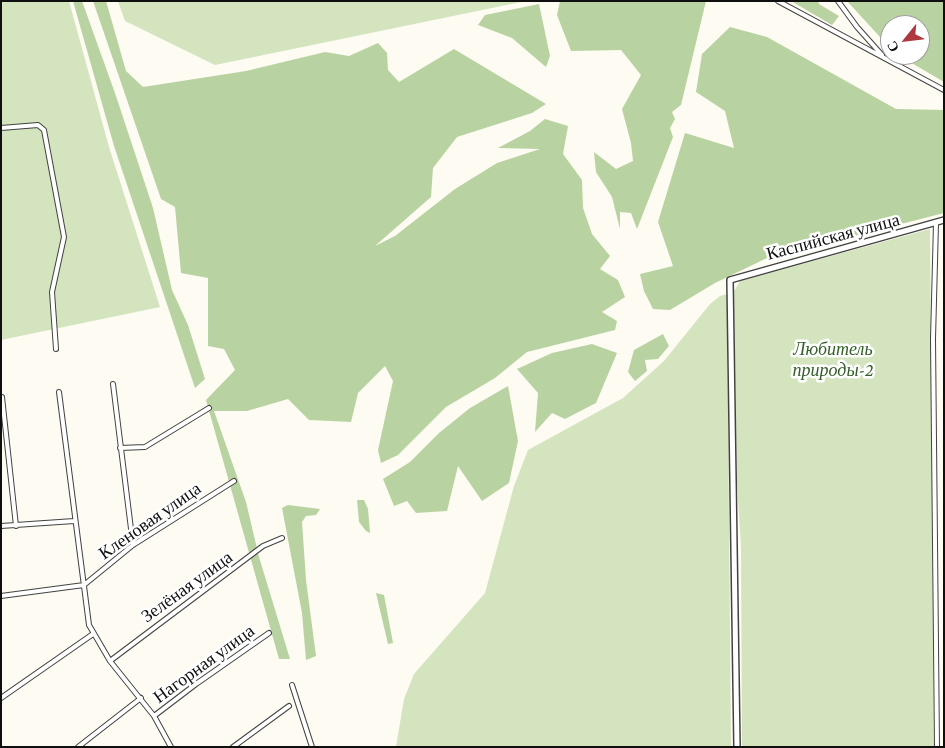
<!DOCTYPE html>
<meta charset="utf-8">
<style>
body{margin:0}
#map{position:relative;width:945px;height:748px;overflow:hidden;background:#fdfbf2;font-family:"Crimson Pro",serif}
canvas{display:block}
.frame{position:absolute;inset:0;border:2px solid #0f0f0f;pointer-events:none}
.north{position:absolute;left:880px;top:15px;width:50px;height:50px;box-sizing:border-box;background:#fff;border:1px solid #9f9f9f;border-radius:50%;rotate:241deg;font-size:14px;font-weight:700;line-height:20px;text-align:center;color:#0f0f0f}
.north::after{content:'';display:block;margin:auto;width:18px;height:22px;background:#ae383f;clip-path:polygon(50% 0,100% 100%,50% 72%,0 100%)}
</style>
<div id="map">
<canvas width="945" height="748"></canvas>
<div class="frame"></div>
<div class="north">С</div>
</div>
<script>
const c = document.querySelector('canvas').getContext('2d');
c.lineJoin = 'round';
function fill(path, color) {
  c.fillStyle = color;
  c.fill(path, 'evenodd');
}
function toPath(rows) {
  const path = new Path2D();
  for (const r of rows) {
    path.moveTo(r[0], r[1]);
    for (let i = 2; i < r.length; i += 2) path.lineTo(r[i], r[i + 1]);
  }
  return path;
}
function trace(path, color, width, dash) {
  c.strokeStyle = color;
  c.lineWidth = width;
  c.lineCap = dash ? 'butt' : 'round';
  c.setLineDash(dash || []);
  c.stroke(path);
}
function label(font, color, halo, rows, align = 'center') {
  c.font = font + ' "Crimson Pro",serif';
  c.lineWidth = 5;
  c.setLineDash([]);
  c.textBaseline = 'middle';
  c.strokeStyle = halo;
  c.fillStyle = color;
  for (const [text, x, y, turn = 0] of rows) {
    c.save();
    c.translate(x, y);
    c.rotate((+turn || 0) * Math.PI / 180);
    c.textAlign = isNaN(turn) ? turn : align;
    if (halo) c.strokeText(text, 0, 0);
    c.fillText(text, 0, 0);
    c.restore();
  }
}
fill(toPath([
 [1,1,69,1,109,147,160,307,1,340],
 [118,1,526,1,215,65,125,21],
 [930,229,934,747,742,747,741,547,737,482,734,291,740,281],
 [727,294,731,747,396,747,404,699,414,674,485,593,514,486,528,450,623,398,664,361,710,304,720,296]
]), '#d3e4bf');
fill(toPath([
 [73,1,82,1,116,96,153,208,172,290,188,325,205,379,195,388,114,146],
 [93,1,106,1,126,71,143,87,246,71,325,52,349,56,378,43,387,53,388,70,399,82,454,49,546,104,532,113,457,137,433,168,431,197,375,246,395,236,455,189,497,163,540,149,498,148,530,131,545,119,568,126,563,154,582,180,583,208,592,234,610,256,600,269,618,280,625,297,602,312,617,321,615,330,527,352,495,378,446,407,398,455,381,463,378,450,393,381,385,366,358,393,351,422,309,420,288,399,247,411,214,411,246,502,259,557,290,659,279,659,206,400,235,370,224,349,208,346,208,278,181,273,175,207,161,199],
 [560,1,706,1,681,105,672,112,675,119,670,128,673,137,637,229,631,213,620,212,620,229,612,197,596,172,594,152,616,169,633,161,631,143,622,109,641,75,621,50,571,51,557,15],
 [791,1,818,1,819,4,839,16,832,25],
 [847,1,944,1,944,82,898,55,920,55,920,25,890,25,890,48],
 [539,4,550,56,546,67,512,38,478,25,485,15],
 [730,27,767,37,896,109,944,110,944,213,765,259,715,283,670,310,653,309,644,291,640,274,673,266,658,222,685,133,734,148,725,111,696,92,702,54],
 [663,334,669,346,658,359,645,360,647,371,635,381,628,372,634,350],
 [592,344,617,353,596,403,565,419,552,413,535,432,538,393,517,369,552,353],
 [508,386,518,441,509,483,482,501,458,466,447,511,416,513,407,501,394,506,383,479,410,462,439,433,470,408],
 [357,500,364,500,368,509,370,533,366,531,359,522],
 [288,505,320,509,316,515,306,516,302,522,306,580,316,656,306,660,302,613,282,508],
 [376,593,384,595,393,643,388,644]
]), '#b8d3a1');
const minor = toPath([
 [778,1,944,90],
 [838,1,857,27,882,55],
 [1,128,38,125,44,130,64,237,52,292,56,349],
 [936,223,933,339,937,747],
 [113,384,133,545],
 [59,392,89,625,110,661,154,716,171,747],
 [2,397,16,526],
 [120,448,145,447,209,408],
 [1,526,74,521],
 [84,585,133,545,234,481],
 [1,596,84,585],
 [110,661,263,546,282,538],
 [292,685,312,747],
 [1,698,93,634],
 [154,716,196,684,269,633],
 [78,747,141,698],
 [233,747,289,706]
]);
const tertiary = toPath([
 [737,747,730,280,944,220]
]);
trace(minor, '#424242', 6);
trace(tertiary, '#424242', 8);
trace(minor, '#fff', 4);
trace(tertiary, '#fff', 5);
label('18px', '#0f0f0f', '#fff', [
 ["Каспийская улица",833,237,-15],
 ["Кленовая улица",150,521,-35],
 ["Зелёная улица",187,587,-36],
 ["Нагорная улица",204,664,-36]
]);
label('italic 18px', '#335f27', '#fff', [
 ["Любитель",833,349],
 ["природы-2",833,370]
]);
</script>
